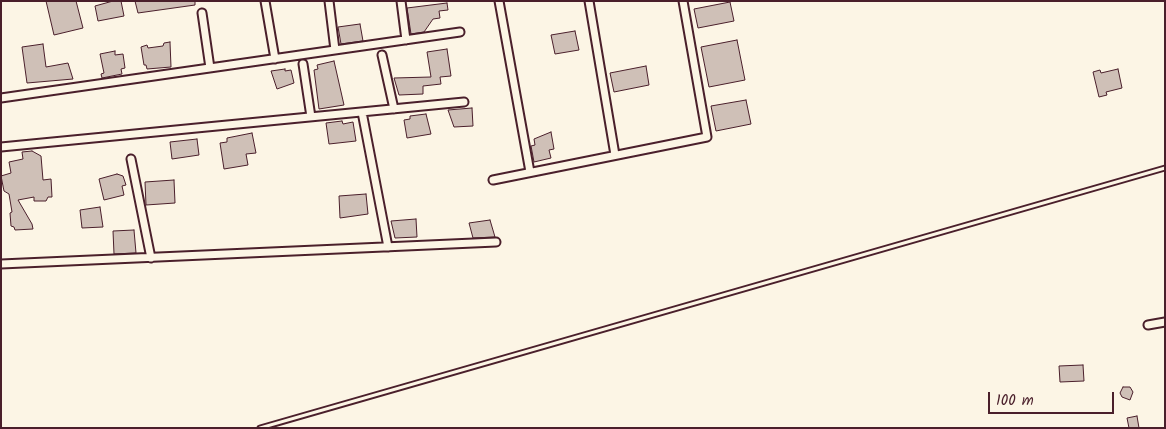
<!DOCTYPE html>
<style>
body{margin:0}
#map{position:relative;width:1166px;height:429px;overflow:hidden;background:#fcf5e5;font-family:Kalam,sans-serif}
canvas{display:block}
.frame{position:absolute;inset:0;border:2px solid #4a1f2b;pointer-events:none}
.scale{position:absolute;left:988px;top:392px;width:126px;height:22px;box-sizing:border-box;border:2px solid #4a1f2b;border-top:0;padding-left:6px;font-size:15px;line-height:18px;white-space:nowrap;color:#4a1f2b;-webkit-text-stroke:4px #fcf5e5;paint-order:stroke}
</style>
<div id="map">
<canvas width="1166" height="429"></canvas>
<div class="frame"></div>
<div class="scale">100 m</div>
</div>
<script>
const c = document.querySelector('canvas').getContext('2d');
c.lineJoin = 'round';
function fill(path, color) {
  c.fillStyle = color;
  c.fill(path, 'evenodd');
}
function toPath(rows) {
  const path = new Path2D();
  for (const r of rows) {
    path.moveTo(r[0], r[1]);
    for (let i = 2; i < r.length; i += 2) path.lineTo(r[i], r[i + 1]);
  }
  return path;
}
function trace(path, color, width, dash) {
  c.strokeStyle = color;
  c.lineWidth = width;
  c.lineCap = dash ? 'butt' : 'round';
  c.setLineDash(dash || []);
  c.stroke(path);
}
const building = toPath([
 [46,1,76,1,83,28,54,35,46,1],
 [113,1,121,1,124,16,98,21,95,6,113,1],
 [135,1,195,1,195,5,138,13,135,1],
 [730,2,734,21,698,28,694,9,730,2],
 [447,3,448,10,439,11,440,18,433,19,424,32,411,34,407,8,447,3],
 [360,24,363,41,341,44,338,27,360,24],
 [575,31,579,50,555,54,551,35,575,31],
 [737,40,745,80,709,87,701,47,737,40],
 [170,42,171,67,147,69,146,65,144,65,141,47,147,45,148,48,163,46,164,43,170,42],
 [43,44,46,67,68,63,73,79,27,83,22,47,43,44],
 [447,49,451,76,440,77,441,84,423,86,423,94,399,95,394,78,431,77,427,52,447,49],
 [115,51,115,55,123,54,125,68,121,69,122,74,102,78,101,74,104,73,100,54,115,51],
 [334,61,344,105,319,109,314,70,318,69,317,65,334,61],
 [646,66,649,85,614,92,610,73,646,66],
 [285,69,285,71,291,70,294,83,277,89,271,71,285,69],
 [1118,69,1122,88,1106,92,1107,95,1099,97,1093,72,1100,70,1101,73,1118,69],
 [746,100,751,124,716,131,711,106,746,100],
 [472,108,473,126,454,127,448,110,472,108],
 [426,114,431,134,407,138,404,120,410,119,410,116,426,114],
 [342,121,343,124,353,122,356,141,329,144,326,123,342,121],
 [551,132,554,149,549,150,551,158,534,162,531,146,535,145,534,139,551,132],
 [252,133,256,153,246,154,248,165,224,169,220,143,227,142,227,138,252,133],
 [197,139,199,155,172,159,170,142,197,139],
 [32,151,41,156,43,180,51,179,52,197,48,197,46,201,34,201,34,197,18,200,32,224,33,229,15,230,14,227,11,226,10,213,12,212,9,194,4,191,1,176,11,173,9,162,23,159,22,152,32,151],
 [117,174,123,176,126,185,122,186,124,195,104,200,99,179,117,174],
 [174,180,175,203,146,205,145,182,174,180],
 [366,194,368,214,340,218,339,196,366,194],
 [100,207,103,227,82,228,80,210,100,207],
 [416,219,417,237,395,238,391,221,416,219],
 [490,220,495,237,473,238,469,223,490,220],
 [134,230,136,253,114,254,113,231,134,230],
 [1083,365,1084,381,1060,382,1059,366,1083,365],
 [1123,387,1130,387,1133,392,1130,400,1122,397,1120,393,1123,387],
 [1137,416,1139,428,1129,428,1127,418,1137,416]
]);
fill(building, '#cfc0b7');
trace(building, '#4a1f2b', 1);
const service = toPath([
 [260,428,1165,168]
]);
const minor = toPath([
 [265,1,275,59],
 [329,1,335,50],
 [401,1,406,40],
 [499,1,530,172],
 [589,1,615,155],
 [202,13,210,68],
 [382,55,394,109],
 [303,64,311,117],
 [1,98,460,32],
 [362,112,388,247],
 [1,147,464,102],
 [131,159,151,258],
 [493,180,707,137,683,1],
 [1,264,496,242],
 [1148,325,1165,322]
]);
trace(service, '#4a1f2b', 7);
trace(minor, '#4a1f2b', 11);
trace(service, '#fcf5e5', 3);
trace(minor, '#fcf5e5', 7);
</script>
